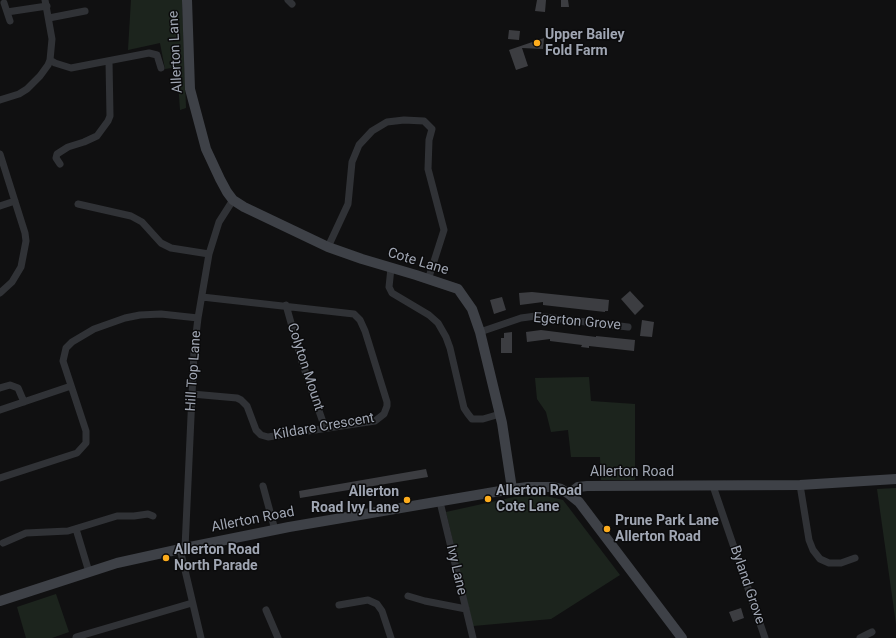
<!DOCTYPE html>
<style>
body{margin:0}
canvas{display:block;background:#101011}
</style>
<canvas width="896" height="638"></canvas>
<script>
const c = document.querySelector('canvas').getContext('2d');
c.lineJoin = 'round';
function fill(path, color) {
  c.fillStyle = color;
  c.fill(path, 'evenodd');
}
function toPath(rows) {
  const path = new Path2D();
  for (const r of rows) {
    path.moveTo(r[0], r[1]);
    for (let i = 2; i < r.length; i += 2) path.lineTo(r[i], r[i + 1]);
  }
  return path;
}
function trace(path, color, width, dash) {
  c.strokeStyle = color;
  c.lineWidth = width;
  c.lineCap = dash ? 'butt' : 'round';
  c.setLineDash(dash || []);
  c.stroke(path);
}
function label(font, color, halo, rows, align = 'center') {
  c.font = font + ' Roboto,sans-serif';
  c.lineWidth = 3;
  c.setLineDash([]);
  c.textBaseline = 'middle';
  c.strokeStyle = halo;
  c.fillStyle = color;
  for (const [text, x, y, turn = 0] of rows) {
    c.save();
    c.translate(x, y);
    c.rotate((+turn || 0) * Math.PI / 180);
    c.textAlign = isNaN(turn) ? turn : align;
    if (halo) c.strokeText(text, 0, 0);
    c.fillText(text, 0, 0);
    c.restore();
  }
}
fill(toPath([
 [131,0,182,0,186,108,180,110,177,67,165,69,160,43,128,50],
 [589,377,591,401,635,404,635,480,601,480,600,457,571,457,568,430,551,432,546,412,537,399,535,378],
 [896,488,896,624,877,489],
 [546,496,563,500,620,575,551,619,473,626,446,512,514,497],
 [56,594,69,632,52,638,26,638,17,607]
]), '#1c241d');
fill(toPath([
 [537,0,546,0,545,12,535,11],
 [561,0,568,0,569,7,561,7],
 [509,30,520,31,519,40,508,39],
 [544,38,543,49,522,48,528,66,516,70,509,50],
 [630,291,644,306,635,315,621,299],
 [532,292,609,300,608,311,605,311,605,312,543,305,543,302,520,305,519,293],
 [502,297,506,310,494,314,490,300],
 [642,320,654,322,652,337,640,336],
 [541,330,596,337,596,336,635,340,634,351,589,346,589,348,581,347,582,345,550,341,550,339,527,342,526,332],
 [512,332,512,353,501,353,501,338,504,338,504,333],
 [426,469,428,477,300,498,299,491],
 [741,608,744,618,733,622,729,612]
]), '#3c3d41');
trace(toPath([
 [288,0,292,4],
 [4,3,10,21],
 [7,12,47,6],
 [49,18,85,11],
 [50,60,55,63,71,68,149,53,157,55,161,68],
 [0,100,19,94,27,89,40,76,48,65,50,60,52,39,45,0],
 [0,154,25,233,26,241,21,267,12,282,0,293],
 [60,164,56,158,57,154,68,147,84,142,97,136,108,121,110,116,109,61],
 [78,204,131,216,142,222,161,243,171,248,209,254],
 [0,206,15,201],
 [328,247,348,204,352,162,359,145,372,131,387,122,404,120,424,121,432,129,429,140,428,169,444,230,428,280],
 [391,268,389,287,392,293,429,315,438,323,446,337,450,348,464,408,468,414,472,419,483,419,500,414],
 [286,305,302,362,325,428],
 [480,332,521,318,536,316,628,327],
 [0,388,10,385,18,388,24,402],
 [192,394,237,398,241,400,247,406,256,430,261,435,268,437,375,421,384,414,387,406,387,402,365,331,360,320,354,314,202,297],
 [0,410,71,386],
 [0,478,77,453,86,443,86,431,63,361,66,348,72,342,94,329,125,318,140,315,161,314,198,318],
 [800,485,809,540,813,550,820,559,829,563,841,563,855,558],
 [263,486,275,530],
 [713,486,765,638],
 [440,502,473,638],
 [76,529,89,572],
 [3,543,26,533,68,531,117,516,134,516,148,514,153,516],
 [185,548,194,351,198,318,209,254,219,222,233,200],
 [180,549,201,638],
 [408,596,425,601,466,609],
 [339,605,368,600,377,604,382,611,391,638],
 [266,610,278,638],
 [76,638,76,637,192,603],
 [860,638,872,632]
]), '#303236', 7);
trace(toPath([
 [187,0,190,89,206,149,220,179,227,192,233,200,244,207,328,247,362,259,416,275,458,289,472,309,480,332,502,423,512,489],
 [569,494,578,487,587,486,800,485,896,479],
 [0,601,117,563,185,548,289,527,512,489,528,487,552,487,561,489,569,494,579,502,682,638]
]), '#3e4147', 10);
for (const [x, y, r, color] of [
 [537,43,4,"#fdac1c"],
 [488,499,4,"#fdac1c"],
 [407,500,4,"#fdac1c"],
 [607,529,4,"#fdac1c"],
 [166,558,4,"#fdac1c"]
]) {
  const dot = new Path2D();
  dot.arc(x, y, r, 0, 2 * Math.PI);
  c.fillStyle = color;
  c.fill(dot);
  trace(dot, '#0b0b0c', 1.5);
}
label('bold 14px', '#a0a6b3', '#0b0b0c', [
 ["Upper Bailey",545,35],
 ["Fold Farm",545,51],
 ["Allerton Road",496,491],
 ["Cote Lane",496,507],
 ["Allerton",399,492,"right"],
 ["Road Ivy Lane",399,508,"right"],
 ["Prune Park Lane",615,521],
 ["Allerton Road",615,537],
 ["Allerton Road",174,550],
 ["North Parade",174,566]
], 'left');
label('14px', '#a0a6b3', '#0b0b0c', [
 ["Allerton Lane",176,52,-93],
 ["Cote Lane",418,262,17],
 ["Egerton Grove",577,322,5],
 ["Colyton Mount",305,367,72],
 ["Hill Top Lane",194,371,-86],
 ["Kildare Crescent",324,427,-10],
 ["Allerton Road",632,472],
 ["Allerton Road",253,520,-11],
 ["Ivy Lane",456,570,77],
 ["Byland Grove",747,585,71]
]);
</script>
